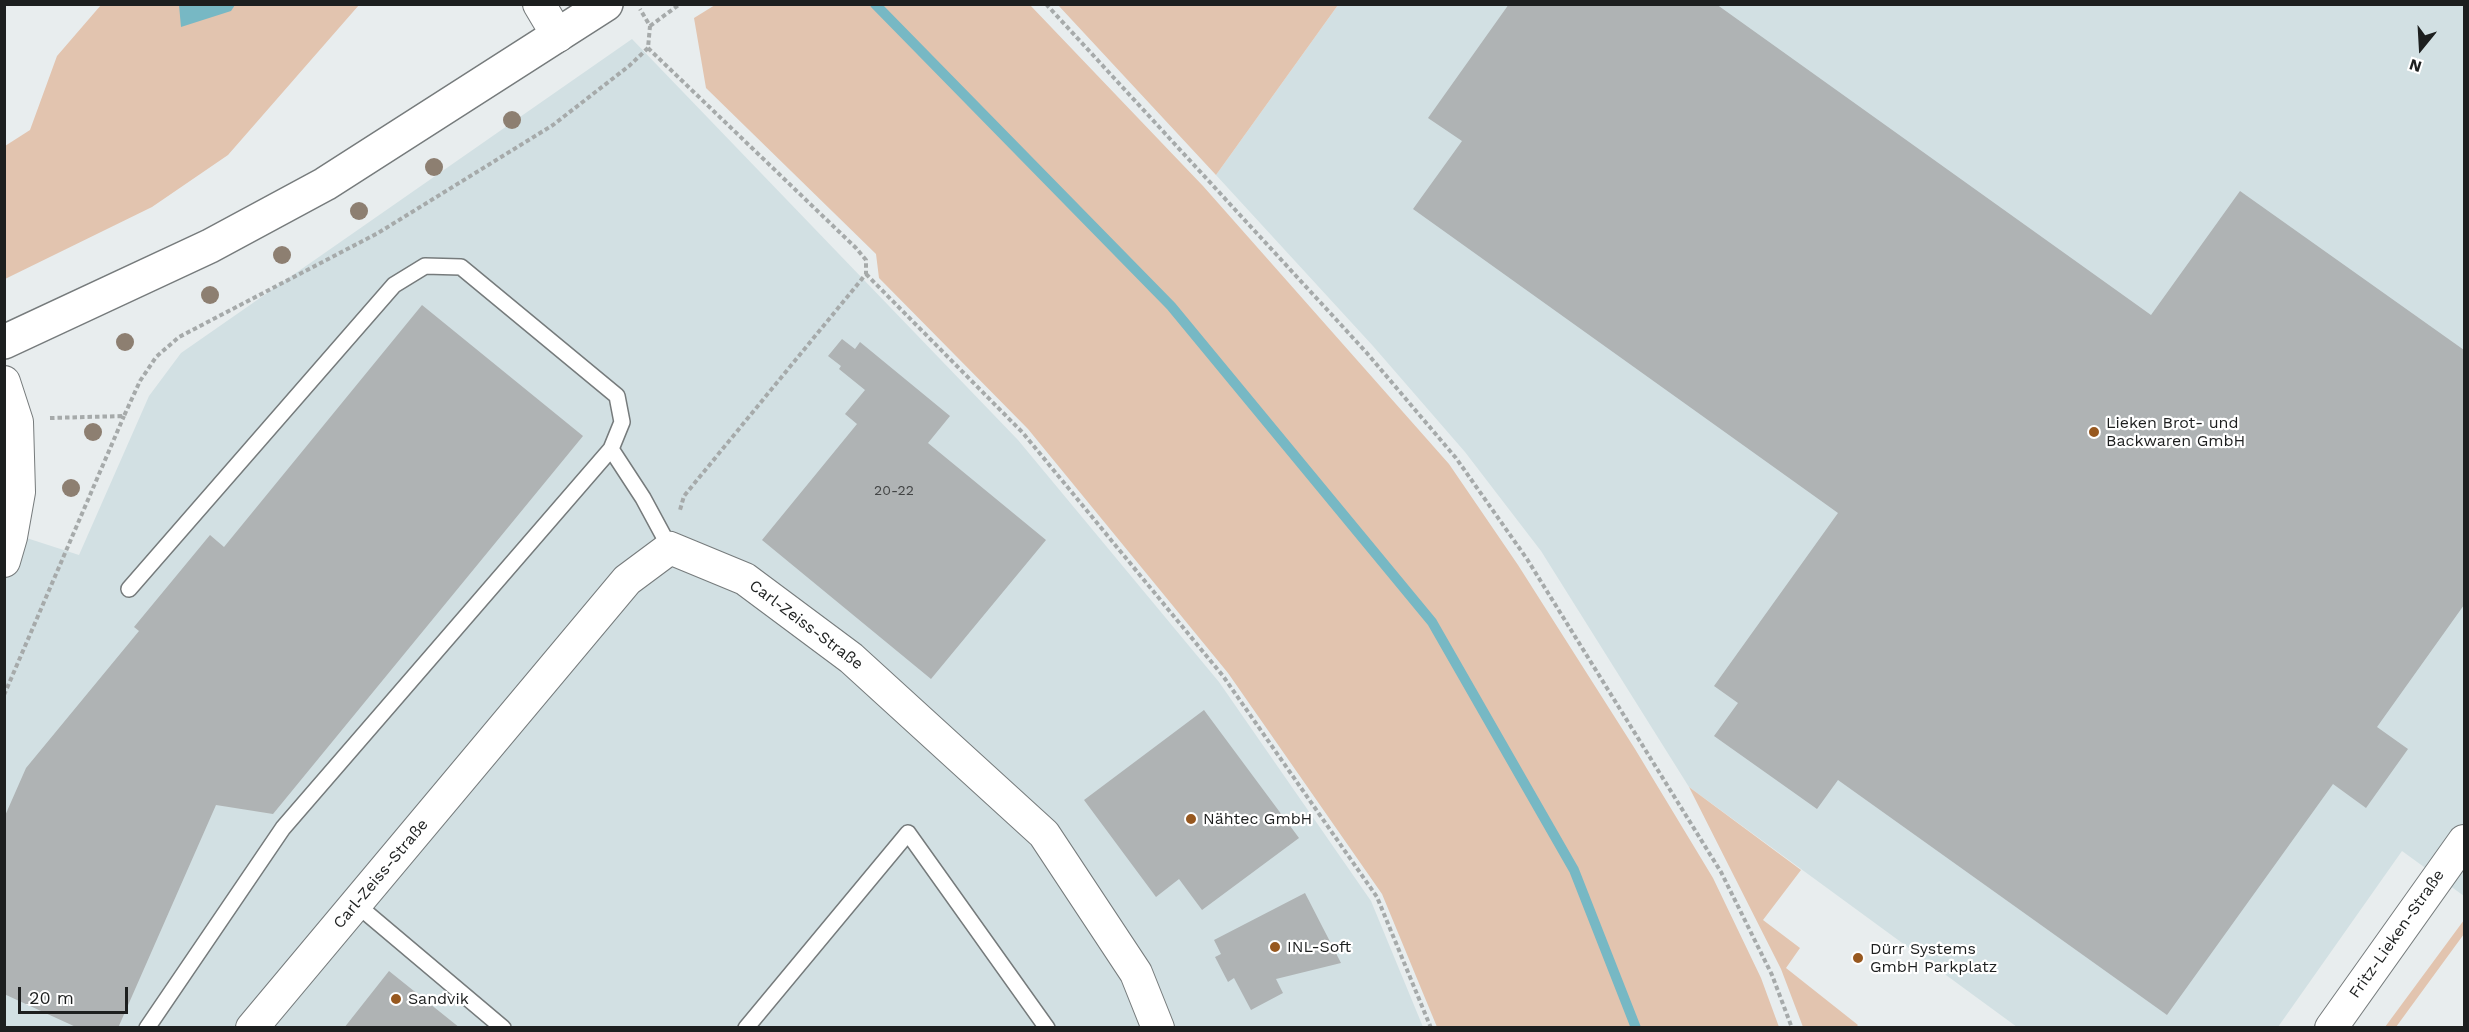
<!DOCTYPE html>
<meta charset="utf-8">
<style>
body{margin:0}
#map{position:relative;width:2469px;height:1032px;overflow:hidden;background:#e8edee;font-family:"Work Sans",sans-serif}
canvas{display:block}
.frame{position:absolute;inset:0;border:6px solid #1d1f1f;pointer-events:none}
.north{position:absolute;left:2391px;top:18px;width:60px;height:60px;-webkit-text-stroke:4px #fff;paint-order:stroke;rotate:198deg;font-size:16px;font-weight:700;line-height:24px;text-align:center;color:#1d1f1f}
.north::after{content:'';display:block;margin:auto;width:21px;height:27px;background:#1d1f1f;clip-path:polygon(50% 0,100% 100%,50% 72%,0 100%)}
.scale{position:absolute;left:18px;top:987px;width:110px;height:27px;box-sizing:border-box;border:3px solid #1d1f1f;border-top:0;padding-left:8px;font-size:18px;line-height:21px;white-space:nowrap;color:#1d1f1f;-webkit-text-stroke:4px #fff;paint-order:stroke}
</style>
<div id="map">
<canvas width="2469" height="1032"></canvas>
<div class="frame"></div>
<div class="north">N</div>
<div class="scale">20 m</div>
</div>
<script>
const c = document.querySelector('canvas').getContext('2d');
c.lineJoin = 'round';
function fill(path, color) {
  c.fillStyle = color;
  c.fill(path, 'evenodd');
}
function toPath(rows) {
  const path = new Path2D();
  for (const r of rows) {
    path.moveTo(r[0], r[1]);
    for (let i = 2; i < r.length; i += 2) path.lineTo(r[i], r[i + 1]);
  }
  return path;
}
function trace(path, color, width, dash) {
  c.strokeStyle = color;
  c.lineWidth = width;
  c.lineCap = dash ? 'butt' : 'round';
  c.setLineDash(dash || []);
  c.stroke(path);
}
function label(font, color, halo, rows, align = 'center') {
  c.font = font + ' "Work Sans",sans-serif';
  c.lineWidth = 4.5;
  c.setLineDash([]);
  c.textBaseline = 'middle';
  c.strokeStyle = halo;
  c.fillStyle = color;
  for (const [text, x, y, turn = 0] of rows) {
    c.save();
    c.translate(x, y);
    c.rotate((+turn || 0) * Math.PI / 180);
    c.textAlign = isNaN(turn) ? turn : align;
    if (halo) c.strokeText(text, 0, 0);
    c.fillText(text, 0, 0);
    c.restore();
  }
}
fill(toPath([
 [1338,5,2464,5,2464,896,2402,851,2278,1027,2017,1027,1689,787,1541,551,1465,452,1373,346,1216,175],
 [632,39,1018,440,1219,682,1371,901,1423,1027,5,1028,5,531,79,555,149,396,181,353]
]), '#d2e0e3');
fill(toPath([
 [101,5,359,5,228,155,152,207,5,279,5,146,30,130,57,56],
 [715,5,1030,5,1203,186,1449,464,1518,565,1635,749,1713,878,1761,978,1779,1027,1437,1027,1382,894,1228,673,1028,429,879,278,876,254,706,88,694,18],
 [1058,5,1338,5,1216,175],
 [1689,787,1801,870,1763,920,1800,948,1786,968,1858,1025,1856,1027,1803,1027,1781,969],
 [2464,920,2464,934,2396,1027,2385,1027]
]), '#e2c4af');
fill(toPath([
 [179,5,179,4,235,5,231,11,181,27]
]), '#77b8c4');
trace(toPath([
 [875,4,1171,306,1432,622,1574,870,1636,1028]
]), '#77b8c4', 10);
fill(toPath([
 [1509,4,1716,4,2151,315,2240,191,2464,350,2464,605,2377,727,2408,749,2366,808,2333,784,2167,1015,1838,780,1817,809,1714,736,1738,703,1714,686,1838,513,1413,209,1462,141,1428,118],
 [422,305,583,436,273,814,216,805,118,1028,78,1028,4,994,4,818,26,768,139,631,134,627,210,535,224,547],
 [842,339,855,349,860,342,950,416,928,443,1046,540,931,679,762,540,857,424,845,414,865,390,839,369,841,366,828,356],
 [1204,710,1299,838,1202,910,1179,879,1156,897,1084,800],
 [1305,893,1341,963,1276,979,1283,993,1251,1010,1234,978,1228,982,1215,957,1221,954,1214,940],
 [389,971,460,1028,344,1028]
]), '#afb3b4');
const lane = toPath([
 [611,449,643,498,670,548],
 [129,589,394,285,425,266,461,267,617,396,622,422,611,449,283,828,147,1028],
 [356,904,503,1028],
 [746,1028,908,833,1047,1028]
]);
const street = toPath([
 [539,4,558,36],
 [4,382,17,422,19,492,11,537,4,561],
 [252,1028,627,580,670,548,745,579,851,658,1044,834,1136,973,1158,1028],
 [2331,1028,2464,841]
]);
const secondary = toPath([
 [4,342,210,246,325,184,606,4]
]);
trace(lane, '#767b7c', 18);
trace(street, '#767b7c', 34);
trace(secondary, '#767b7c', 36);
trace(toPath([
 [1046,4,1366,352,1456,458,1527,559,1721,872,1772,975,1792,1028],
 [650,26,680,4],
 [648,48,856,248,866,260,866,274,684,496,680,510],
 [866,274,1023,433,1223,676,1377,897,1431,1028],
 [50,418,124,416,140,381,156,357,179,337,378,233,553,125,629,66,648,48,650,26,640,9],
 [4,695,124,416]
]), '#a6aaaa', 4, [4.5, 3]);
trace(lane, '#fff', 15);
trace(street, '#fff', 32);
trace(secondary, '#fff', 33);
c.fillStyle = '#8d7f71';
for (const [x, y] of [
 [512,120],
 [434,167],
 [359,211],
 [282,255],
 [210,295],
 [125,342],
 [93,432],
 [71,488]
]) {
  c.beginPath();
  c.arc(x, y, 9, 0, 2 * Math.PI);
  c.fill();
}
for (const [x, y, r, color] of [
 [2094,432,6,"#97581f"],
 [1191,819,6,"#97581f"],
 [1275,947,6,"#97581f"],
 [1858,958,6,"#97581f"],
 [396,999,6,"#97581f"]
]) {
  const dot = new Path2D();
  dot.arc(x, y, r, 0, 2 * Math.PI);
  c.fillStyle = color;
  c.fill(dot);
  trace(dot, '#fff', 2);
}
label('14px', '#424444', null, [
 ["20-22",894,491]
]);
label('16px', '#1d1f1f', '#fff', [
 ["Lieken Brot- und",2106,423],
 ["Backwaren GmbH",2106,441],
 ["Nähtec GmbH",1203,819],
 ["INL-Soft",1287,947],
 ["Dürr Systems",1870,949],
 ["GmbH Parkplatz",1870,967],
 ["Sandvik",408,999]
], 'left');
label('16px', '#1d1f1f', '#fff', [
 ["Carl-Zeiss-Straße",806,625,37],
 ["Carl-Zeiss-Straße",381,874,-50],
 ["Fritz-Lieken-Straße",2397,934,-55]
]);
</script>
